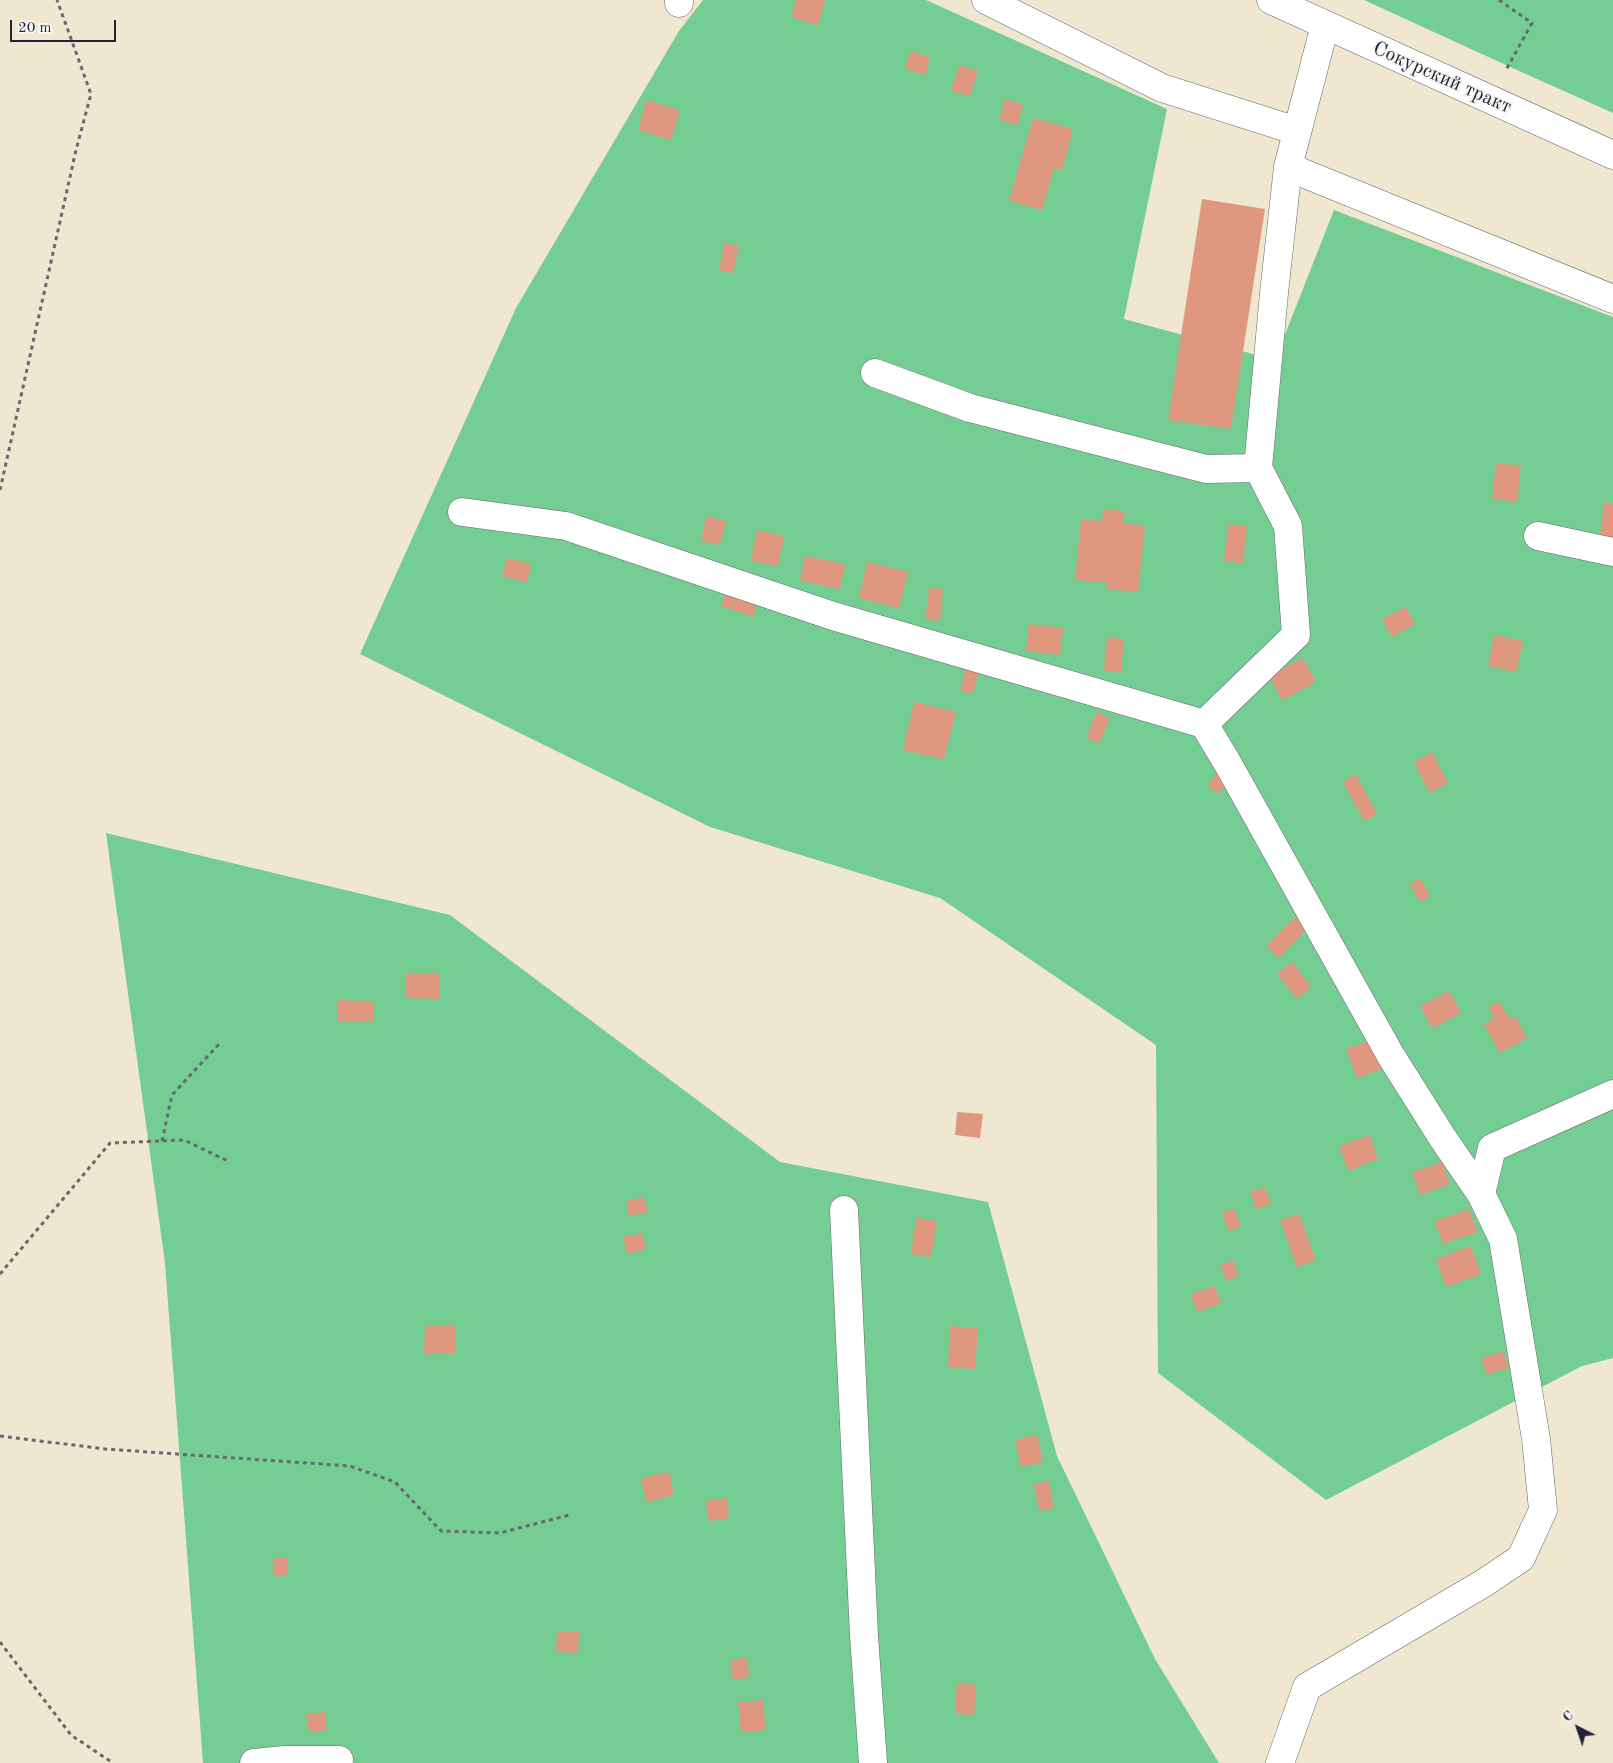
<!DOCTYPE html>
<meta charset="utf-8">
<style>
body{margin:0}
#map{position:relative;width:1613px;height:1763px;overflow:hidden;background:#efe7cf;font-family:"Old Standard TT",serif}
canvas{display:block}
.north{position:absolute;left:1553px;top:1703px;width:50px;height:50px;-webkit-text-stroke:4px #f6f6f2;paint-order:stroke;rotate:319deg;font-size:14px;font-weight:700;line-height:20px;text-align:center;color:#22223b}
.north::after{content:'';display:block;margin:auto;width:18px;height:22px;background:#22223b;clip-path:polygon(50% 0,100% 100%,50% 72%,0 100%)}
.scale{position:absolute;left:10px;top:20px;width:106px;height:22px;box-sizing:border-box;border:2px solid #22223b;border-top:0;padding-left:6px;font-size:15px;line-height:18px;white-space:nowrap;color:#22223b;-webkit-text-stroke:4px #f6f6f2;paint-order:stroke}
</style>
<div id="map">
<canvas width="1613" height="1763"></canvas>
<div class="north">С</div>
<div class="scale">20 m</div>
</div>
<script>
const c = document.querySelector('canvas').getContext('2d');
c.lineJoin = 'round';
function fill(path, color) {
  c.fillStyle = color;
  c.fill(path, 'evenodd');
}
function toPath(rows) {
  const path = new Path2D();
  for (const r of rows) {
    path.moveTo(r[0], r[1]);
    for (let i = 2; i < r.length; i += 2) path.lineTo(r[i], r[i + 1]);
  }
  return path;
}
function trace(path, color, width, dash) {
  c.strokeStyle = color;
  c.lineWidth = width;
  c.lineCap = dash ? 'butt' : 'round';
  c.setLineDash(dash || []);
  c.stroke(path);
}
function label(font, color, halo, rows, align = 'center') {
  c.font = font + ' "Old Standard TT",serif';
  c.lineWidth = 4.5;
  c.setLineDash([]);
  c.textBaseline = 'middle';
  c.strokeStyle = halo;
  c.fillStyle = color;
  for (const [text, x, y, turn = 0] of rows) {
    c.save();
    c.translate(x, y);
    c.rotate((+turn || 0) * Math.PI / 180);
    c.textAlign = isNaN(turn) ? turn : align;
    if (halo) c.strokeText(text, 0, 0);
    c.fillText(text, 0, 0);
    c.restore();
  }
}
fill(toPath([
 [703,0,926,0,1167,109,1124,319,1275,360,1334,210,1613,317,1613,1358,1582,1366,1326,1500,1158,1373,1156,1045,940,898,710,827,360,654,516,308,679,31],
 [1364,0,1613,0,1613,113,1508,66],
 [106,833,450,915,780,1162,988,1202,1057,1456,1155,1659,1219,1763,203,1763,165,1263]
]), '#74ce94');
fill(toPath([
 [796,0,825,0,818,25,791,17],
 [910,51,930,57,925,75,905,69],
 [959,65,978,71,970,96,951,91],
 [1005,99,1023,104,1018,125,999,120],
 [646,100,680,110,671,140,638,130],
 [1033,118,1073,129,1062,170,1054,168,1042,210,1009,201],
 [1202,199,1265,209,1231,429,1168,420],
 [724,243,739,246,733,273,719,270],
 [1496,463,1521,466,1517,502,1492,499],
 [1604,502,1613,503,1613,537,1600,535],
 [1103,509,1125,511,1123,523,1145,526,1138,592,1107,589,1108,583,1075,580,1081,519,1102,521],
 [706,517,726,520,720,545,701,541],
 [1228,524,1247,526,1243,563,1224,561],
 [757,530,784,536,778,566,751,561],
 [805,556,845,564,840,589,800,581],
 [507,558,531,564,527,582,502,576],
 [867,562,908,572,899,608,859,598],
 [727,587,759,597,753,617,721,606],
 [929,588,943,589,940,621,925,619],
 [1406,607,1415,624,1392,637,1382,619],
 [1029,624,1063,628,1060,655,1026,651],
 [1494,635,1523,641,1516,672,1488,666],
 [1107,637,1124,639,1121,672,1104,671],
 [1303,658,1316,682,1282,700,1269,676],
 [966,667,979,670,973,694,960,690],
 [914,702,956,712,944,759,903,750],
 [1097,712,1110,718,1099,744,1086,738],
 [1432,752,1448,783,1430,793,1414,762],
 [1216,772,1228,779,1220,794,1208,787],
 [1356,774,1377,814,1364,821,1343,782],
 [1420,878,1430,896,1420,902,1410,884],
 [1295,917,1307,929,1279,958,1266,946],
 [1292,962,1311,987,1297,999,1277,974],
 [406,974,439,974,439,999,405,998],
 [1449,991,1461,1013,1432,1028,1420,1006],
 [338,1000,374,1001,373,1021,337,1021],
 [1499,1001,1509,1019,1515,1016,1527,1038,1500,1053,1484,1024,1494,1018,1488,1007],
 [1373,1039,1384,1068,1357,1078,1346,1049],
 [957,1112,983,1114,980,1138,955,1135],
 [1370,1135,1378,1159,1348,1171,1339,1146],
 [1442,1162,1450,1184,1420,1195,1412,1172],
 [1265,1187,1271,1204,1256,1209,1250,1192],
 [644,1197,648,1212,629,1216,626,1201],
 [1234,1208,1241,1227,1229,1231,1222,1213],
 [1469,1209,1478,1232,1443,1244,1435,1221],
 [1299,1214,1316,1260,1297,1267,1280,1220],
 [916,1218,937,1221,931,1257,911,1254],
 [642,1233,646,1249,627,1254,623,1237],
 [1471,1246,1481,1274,1446,1287,1436,1259],
 [1233,1260,1239,1276,1226,1281,1220,1265],
 [1215,1286,1221,1303,1197,1312,1191,1294],
 [425,1325,455,1325,455,1353,424,1354],
 [950,1326,978,1328,975,1369,948,1367],
 [1503,1351,1509,1367,1487,1375,1481,1358],
 [1037,1435,1043,1462,1021,1467,1015,1440],
 [669,1472,674,1495,646,1502,641,1478],
 [1049,1481,1054,1508,1039,1511,1034,1484],
 [727,1498,729,1518,708,1521,706,1501],
 [273,1557,288,1557,287,1576,273,1576],
 [557,1631,579,1632,578,1653,556,1652],
 [746,1657,750,1677,733,1680,730,1661],
 [957,1683,976,1685,974,1715,955,1714],
 [763,1700,766,1730,741,1732,738,1702],
 [325,1712,327,1730,309,1732,306,1714]
]), '#df987f');
const minor = toPath([
 [679,0,679,3],
 [986,0,1162,88,1297,131],
 [1271,0,1613,155],
 [1288,167,1613,299],
 [875,373,970,408,1206,469,1258,468],
 [462,512,566,526,833,616,1204,724,1228,764,1391,1056,1442,1137,1481,1194,1503,1239,1536,1439,1543,1510,1521,1558,1484,1583,1307,1687,1280,1763],
 [1538,536,1613,552],
 [1204,724,1296,635,1288,526,1258,468,1274,293,1288,167,1325,25],
 [1481,1194,1492,1148,1613,1094],
 [844,1210,864,1636,873,1763],
 [254,1763,285,1760,339,1760]
]);
trace(minor, '#6a676f', 29);
trace(toPath([
 [1499,0,1532,23,1506,70],
 [0,490,76,150,91,94,57,0],
 [162,1141,172,1095,220,1043],
 [0,1274,110,1143,184,1140,230,1162],
 [0,1436,105,1449,350,1466,395,1482,441,1531,500,1533,569,1515],
 [0,1642,71,1735,113,1763]
]), '#6a676f', 3, [4, 4]);
trace(minor, '#fff', 28);
label('20px', '#22223b', '#f6f6f2', [
 ["Сокурский тракт",1442,78,24]
]);
</script>
